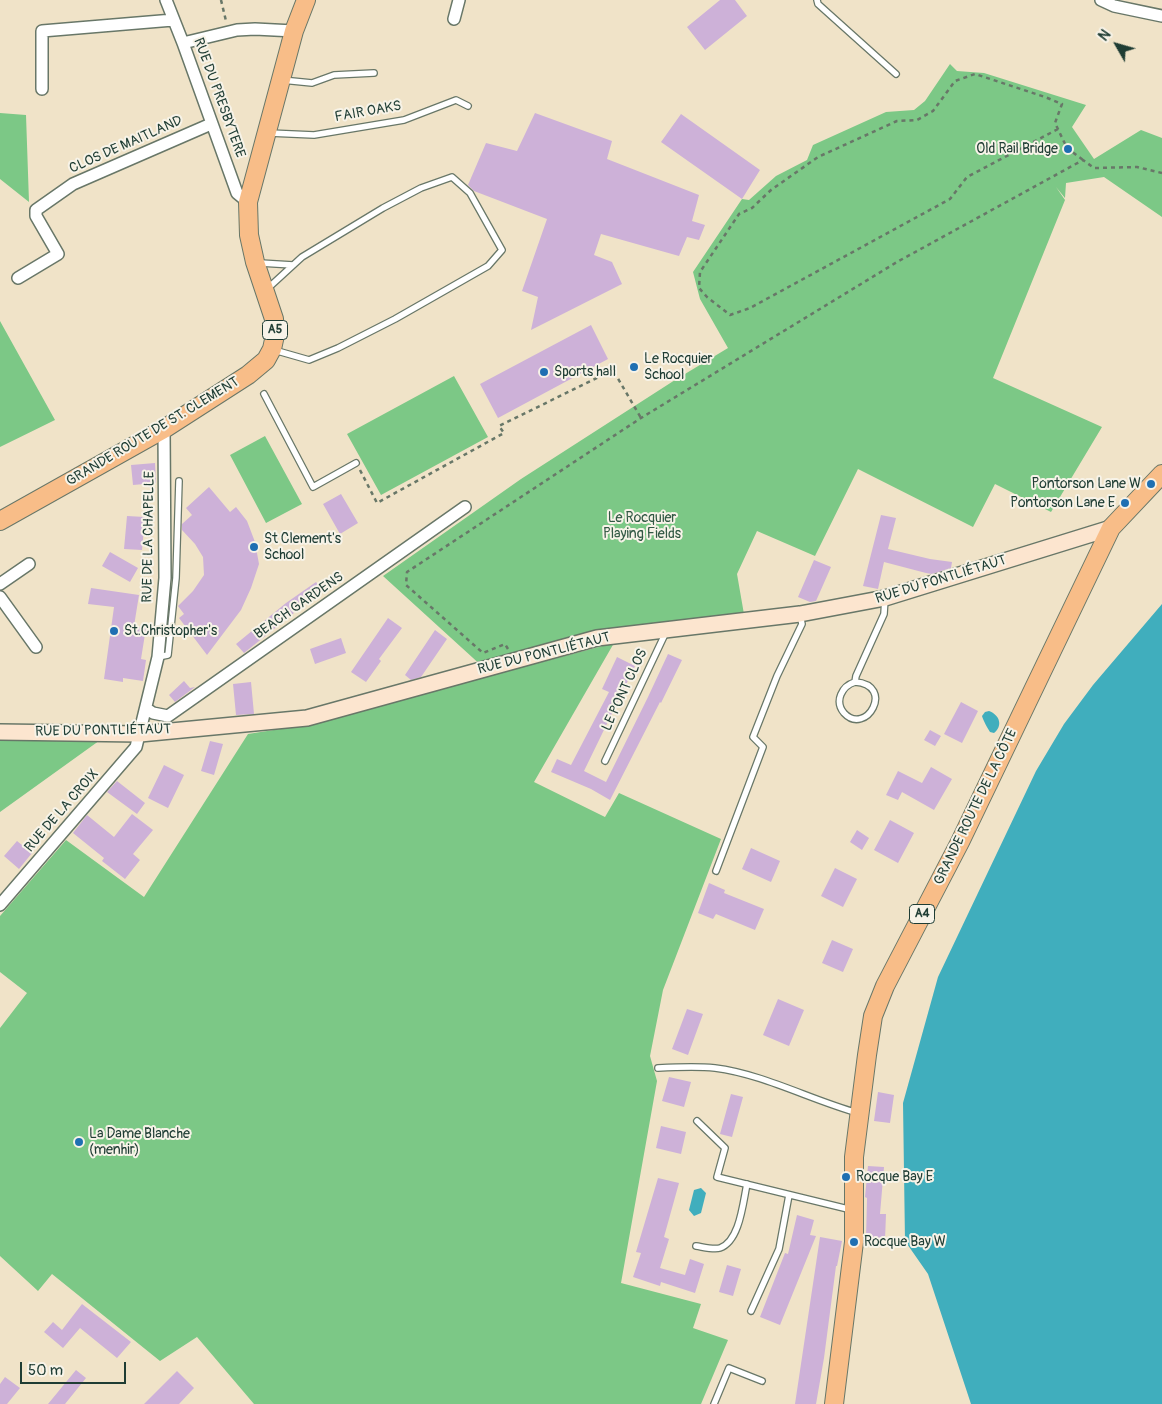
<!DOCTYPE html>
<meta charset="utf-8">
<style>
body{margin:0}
#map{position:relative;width:1162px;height:1404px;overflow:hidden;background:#f0e3c8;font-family:Pangolin,sans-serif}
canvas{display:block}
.north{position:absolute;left:1092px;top:20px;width:50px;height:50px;-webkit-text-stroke:4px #f7f3e8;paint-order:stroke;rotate:308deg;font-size:14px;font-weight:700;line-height:20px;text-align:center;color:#1f3d34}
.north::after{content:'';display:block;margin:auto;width:18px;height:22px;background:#1f3d34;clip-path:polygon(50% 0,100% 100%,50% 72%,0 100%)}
.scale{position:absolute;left:20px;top:1362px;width:106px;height:22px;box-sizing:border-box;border:2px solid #1f3d34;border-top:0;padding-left:6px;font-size:15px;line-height:18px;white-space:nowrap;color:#1f3d34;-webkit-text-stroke:4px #f7f3e8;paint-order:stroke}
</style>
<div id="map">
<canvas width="1162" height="1404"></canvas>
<div class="north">N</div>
<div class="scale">50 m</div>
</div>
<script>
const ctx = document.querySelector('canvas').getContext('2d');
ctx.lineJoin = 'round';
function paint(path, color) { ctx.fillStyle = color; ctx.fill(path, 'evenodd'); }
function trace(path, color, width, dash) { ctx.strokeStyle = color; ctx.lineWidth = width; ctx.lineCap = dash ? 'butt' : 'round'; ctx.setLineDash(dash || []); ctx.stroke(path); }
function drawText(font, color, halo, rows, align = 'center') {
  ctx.font = font + ' Pangolin,sans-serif'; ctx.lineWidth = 4; ctx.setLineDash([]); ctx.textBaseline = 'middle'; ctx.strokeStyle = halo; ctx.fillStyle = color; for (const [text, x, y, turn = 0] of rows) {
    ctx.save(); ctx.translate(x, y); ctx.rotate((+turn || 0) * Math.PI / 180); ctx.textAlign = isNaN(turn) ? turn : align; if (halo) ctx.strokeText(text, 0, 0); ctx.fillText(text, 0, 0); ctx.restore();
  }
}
paint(new Path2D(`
 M950,64l7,7 27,2 102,32 -14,22 22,32 47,-29 21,8v79l-58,-40 -38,6 -1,15 -9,-11 9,13 -72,178 109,49 -51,85 -56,-28 -22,43 -115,-58 -43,87 -58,-25 -20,43 8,46 -78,10 -183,38 -101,-92 138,-97 154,-99 53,-32 -28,-49 -7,-27 49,-73 7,1 27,-24 31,-16 6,-15 73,-33 28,-2 11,-9z
 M0,113l26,2 3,87 -29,-23z
 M0,321l55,99 -55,27z
 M454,376l34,61 -107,58 -34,-61z
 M265,436l37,68 -36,19 -36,-68z
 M614,643l-80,139 71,35 14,-24 102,46 -58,151 -13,66 7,25 -36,202 80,21 -8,24 35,12 -27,64h-447l-57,-67 -37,24 -108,-87 -14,17 -38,-35v-228l27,-35 -27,-21v-56l66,-76 78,57 104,-163 51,-8z
 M0,738h103l-103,74z`), '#7cc886');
paint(new Path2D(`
 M1162,604v800h-191l-43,-130 -23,-33 -2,-138 35,-126 98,-206 28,-47 29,-39z
 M989,711c11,4 14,15 5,22l-4,-1c-2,-3 -7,-12 -8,-16l3,-4z
 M701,1188l5,5 -5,20 -7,3 -5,-6 5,-20z`), '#40aebd');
paint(new Path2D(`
 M720,0h15l12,16 -42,34 -18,-23z
 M535,113l77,28 -5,18 92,36 -7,26 13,4 -6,15 -12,-3 -8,19 -78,-22 -7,21 18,7 10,22 -91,46 7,-33 -16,-6 25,-72 -73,-28 -6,-6 18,-42 31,8z
 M681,114l79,56 -18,29 -81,-57z
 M591,325l17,34 -110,59 -18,-34z
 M155,463l1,20 -23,2 -2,-20z
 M209,487l21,25 6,-5 11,14 8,21 4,22 -8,24 -10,22 -34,45 -28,-37 5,-4 -6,-8 15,-15 11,-16 -1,-18 -8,-13 -13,-14v-6l10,-9 -6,-7z
 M341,494l17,29 -18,11 -17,-30z
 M881,515l15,3 -8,31 42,10 22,3 -1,6 -19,6 -6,-1 -42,-11 -6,27 -15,-3z
 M127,516l18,1 -3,33 -18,-1z
 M110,552l28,16 -8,14 -28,-16z
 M814,560l17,7 -15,34 -6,1 -12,-5z
 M316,582l6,8 -29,22 1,1 -50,40 -8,-9 50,-41z
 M91,588l48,7 -5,31 12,2 -5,31 5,1 -3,21 -20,-3v4l-19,-3 10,-72 -26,-3z
 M388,618l14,10 -23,31 2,2 -15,21 -15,-10z
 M435,630l12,9 -26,38 -10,3 -6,-5z
 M341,638l5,15 -31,11 -5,-15z
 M668,654l14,6 -21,43 -1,-1 -50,98 -19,-11 -40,-17 6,-13 14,6 38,-73 -7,-3 15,-32 18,9 -51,105 22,11 42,-85z
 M184,681l6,7 5,-1 -20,15 -6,-7z
 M251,682l3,32 -18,1 -3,-31z
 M961,702l17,9 -16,32 -18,-9z
 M930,730l11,6 -6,10 -11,-6z
 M210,741l13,3 -9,31 -13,-4z
 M164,765l20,10 -16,33 -20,-10z
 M931,767l21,12 -18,31 -32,-18 -4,8 -12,-5 12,-24 24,12z
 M117,781l28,22 -8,11 -30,-22z
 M132,814l21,16 -20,24 7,6 -15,19 -23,-18 2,-3 -31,-25 14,-18 27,22z
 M890,820l24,13 -16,30 -24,-13z
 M857,830l12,8 -7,12 -12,-8z
 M17,841l15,12 -13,16 -15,-13z
 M751,848l29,13 -9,21 -29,-13z
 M835,868l22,11 -14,28 -22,-11z
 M709,883l16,7 -1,3 40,16 -9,21 -39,-16 -3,5 -15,-6z
 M832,940l21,9 -10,23 -21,-9z
 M778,999l26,11 -15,36 -26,-11z
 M687,1009l16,5 -15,41 -16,-6z
 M669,1077l22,5 -7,25 -22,-6z
 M878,1092l16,3 -4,28 -16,-2z
 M731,1094l12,3 -11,40 -12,-3z
 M661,1126l25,6 -5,22 -25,-6z
 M868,1166l16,1 -4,47h6l-1,26 -19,-1 1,-41 -2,-1z
 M658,1178l21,5 -15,54 5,2 -9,29 25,7 5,-16 14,5 -9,29 -34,-11 -1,4 -27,-9 8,-24 -5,-1z
 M797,1215l17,5 -4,15 6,1 -36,89 -20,-8 25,-64 3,1z
 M820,1237l22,4 -5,25h-1l-12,92 -8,46h-21z
 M727,1265l14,4 -8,27 -14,-4z
 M82,1304l49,38 -14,16 -37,-30 -17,20 -19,-16 9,-10 9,8z
 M76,1370l10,8 -21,26h-17z
 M177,1371l17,17 -15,16h-35z
 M5,1377l15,11 -13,16h-7v-20z`), '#cdb1d8');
const service = new Path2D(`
 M817,0l1,4 78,70
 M282,80l30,3 22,-8 40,-2
 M269,133l45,2 90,-15 52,-20 12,6
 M260,263l33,2
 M266,290l36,-33 81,-49 38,-20 31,-11 18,16 32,57 -14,16 -93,53 -57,29 -29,12 -35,-10
 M264,394l49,93 43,-24
 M158,657l10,-2 8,-77 3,-97
 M855,682c-13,4 -21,19 -11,31 22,24 52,-28 11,-31l1,-6 28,-62 1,-16
 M605,761l61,-129
 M716,871l47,-124 -10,-10 24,-61 25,-52 -2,-9
 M658,1068c19,-1 38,-2 57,0 48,6 96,32 143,45
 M697,1121l28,27 -8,29 135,33
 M696,1246c7,1 18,4 24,2 20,-7 23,-46 27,-64
 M751,1311l28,-62 10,-54
 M714,1404l15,-36 33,13`);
const minor = new Path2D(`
 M166,0l17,43 54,150 11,9
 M1101,0l13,6 48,10
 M454,19l5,-19
 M183,43l54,-13 18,-1 39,2
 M42,89v-58l131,-11
 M18,278l40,-24 -22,-38v-6l37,-26 138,-60
 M0,584l29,-20
 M0,597l36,50
 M147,709l6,4 15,3 297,-209
 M0,905l136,-158 22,-90 7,-79 -1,-149`);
const secondary = new Path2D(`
 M0,732l140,2 167,-16 290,-80 203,-24 85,-16 226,-70`);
const primary = new Path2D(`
 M0,521l164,-92 84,-54 18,-15 6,-11 3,-14 -1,-16 -19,-57 -6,-27 -1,-33 46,-171 12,-31
 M834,1404l20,-162v-85l13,-102 6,-39 12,-30 75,-144 151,-314 51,-54`);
trace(service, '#687768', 8);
trace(minor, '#687768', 14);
trace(secondary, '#687768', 18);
trace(primary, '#687768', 20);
trace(new Path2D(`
 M221,0l5,21
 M1058,129l-91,48 -17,22 -200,109 -20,7 -23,-18 -8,-9 1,-16 39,-58 13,-6 19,-18 47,-33 79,-36 20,-1 16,-9 22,-30 20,-7 70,23 17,7 -7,19 12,25 16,12
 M360,470l17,33 127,-70 -5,-7 114,-56 28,48
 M508,649l-3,-5 -22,9 -77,-68 1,-13 234,-154 256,-156 186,-102 11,8 43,-1 25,6`), '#687768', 2.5, [4, 4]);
trace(service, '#fff', 5.5);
trace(minor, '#fff', 11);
trace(secondary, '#fce5cf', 15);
trace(primary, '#f8bd88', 18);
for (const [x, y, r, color] of [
 [1068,149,5,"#1f6fb2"],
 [634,367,5,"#1f6fb2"],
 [544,372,5,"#1f6fb2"],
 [1151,484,5,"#1f6fb2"],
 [1125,503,5,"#1f6fb2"],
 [254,547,5,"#1f6fb2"],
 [114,631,5,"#1f6fb2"],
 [79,1142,5,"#1f6fb2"],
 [846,1177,5,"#1f6fb2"],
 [854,1242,5,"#1f6fb2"]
]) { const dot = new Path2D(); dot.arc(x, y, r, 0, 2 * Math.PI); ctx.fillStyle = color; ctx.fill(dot); trace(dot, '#f7f3e8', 2); }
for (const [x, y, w] of [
 [275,330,25],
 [922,914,25]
]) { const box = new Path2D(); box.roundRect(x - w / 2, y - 9.5, w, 19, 4); ctx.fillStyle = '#f7f3e8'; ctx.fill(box); trace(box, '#1f3d34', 1); }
drawText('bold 12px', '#1f3d34', null, [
 ["A5",275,330],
 ["A4",922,914]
]);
drawText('14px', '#1f3d34', '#f7f3e8', [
 ["RUE DU PRESBYTERE",219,98,70],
 ["FAIR OAKS",368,112,-10],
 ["CLOS DE MAITLAND",126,145,-24],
 ["GRANDE ROUTE DE ST. CLEMENT",153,432,-31],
 ["RUE DE LA CHAPELLE",149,537,-89],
 ["RUE DU PONTLIÉTAUT",941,580,-17],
 ["BEACH GARDENS",299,606,-35],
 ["RUE DU PONTLIÉTAUT",544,654,-14],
 ["LE PONT CLOS",625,690,-65],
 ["RUE DU PONTLIÉTAUT",103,731,-1],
 ["GRANDE ROUTE DE LA CÔTE",976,807,-64],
 ["RUE DE LA CROIX",62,811,-49]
]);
drawText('14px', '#1f3d34', '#f7f3e8', [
 ["Old Rail Bridge",1058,149,"right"],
 ["Le Rocquier",644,359],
 ["School",644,375],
 ["Sports hall",554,372],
 ["Pontorson Lane W",1141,484,"right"],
 ["Pontorson Lane E",1115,503,"right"],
 ["St Clement's",264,539],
 ["School",264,555],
 ["St.Christopher's",124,631],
 ["La Dame Blanche",89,1134],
 ["(menhir)",89,1150],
 ["Rocque Bay E",856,1177],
 ["Rocque Bay W",864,1242]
], 'left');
drawText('14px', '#325944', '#f7f3e8', [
 ["Le Rocquier",642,518],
 ["Playing Fields",642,534]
]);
</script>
